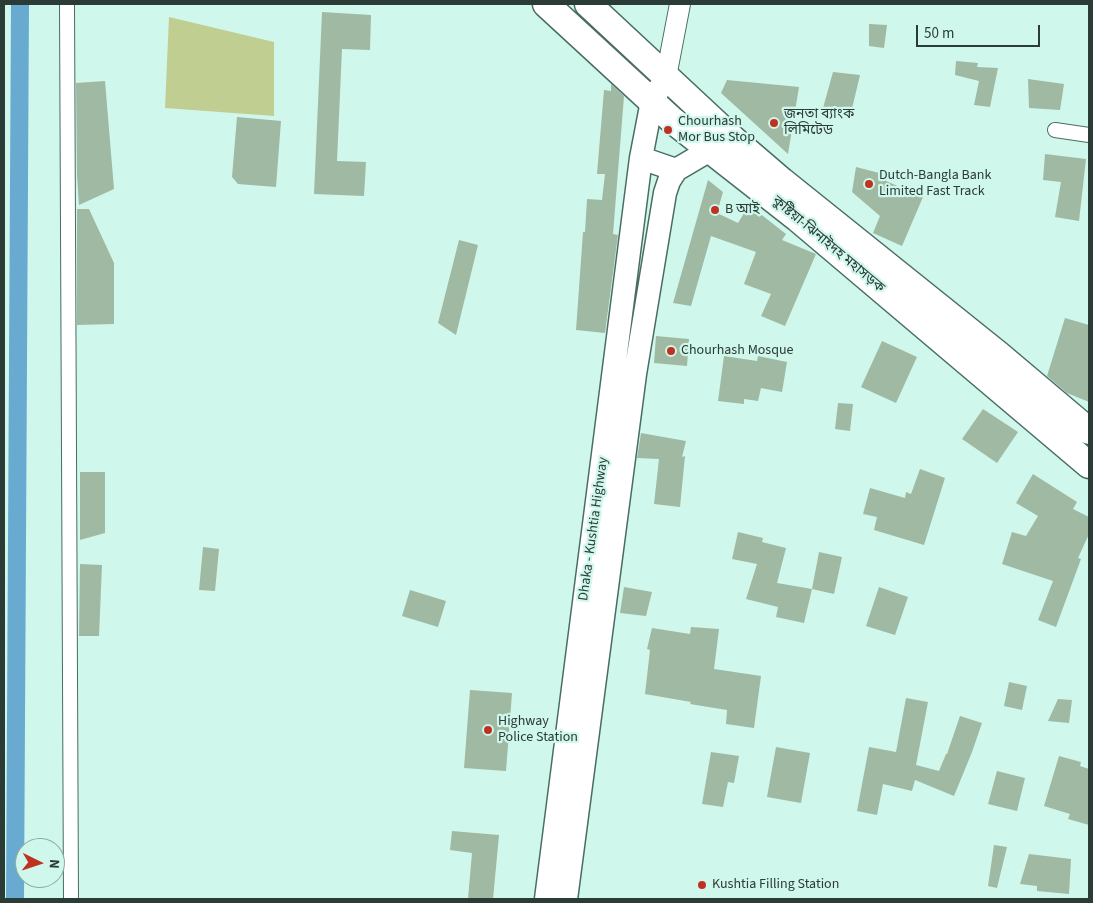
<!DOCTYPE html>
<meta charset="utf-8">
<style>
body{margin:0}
#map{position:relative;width:1093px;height:903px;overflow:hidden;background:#d0f7ec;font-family:"Source Sans 3",sans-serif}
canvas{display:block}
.frame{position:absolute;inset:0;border:5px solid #2b3b36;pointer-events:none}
.north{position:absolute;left:15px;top:838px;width:50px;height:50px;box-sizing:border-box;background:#d0f7ec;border:1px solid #8eaca3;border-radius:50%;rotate:94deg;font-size:14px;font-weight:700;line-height:20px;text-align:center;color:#2b3b36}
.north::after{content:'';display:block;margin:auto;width:18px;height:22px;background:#bf3222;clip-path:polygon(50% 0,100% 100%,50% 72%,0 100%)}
.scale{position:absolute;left:916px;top:25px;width:124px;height:22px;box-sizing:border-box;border:2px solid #2b3b36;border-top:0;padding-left:6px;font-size:15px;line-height:18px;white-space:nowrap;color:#2b3b36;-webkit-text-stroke:4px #d0f7ec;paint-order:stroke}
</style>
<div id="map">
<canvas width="1093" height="903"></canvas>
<div class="frame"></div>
<div class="north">N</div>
<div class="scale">50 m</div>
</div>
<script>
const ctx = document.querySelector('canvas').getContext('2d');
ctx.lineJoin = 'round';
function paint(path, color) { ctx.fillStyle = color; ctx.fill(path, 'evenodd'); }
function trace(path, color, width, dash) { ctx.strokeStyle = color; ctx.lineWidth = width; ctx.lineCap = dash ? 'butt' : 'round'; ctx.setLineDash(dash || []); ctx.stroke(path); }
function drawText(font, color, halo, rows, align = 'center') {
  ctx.font = font + ' "Source Sans 3","Noto Sans Bengali",sans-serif'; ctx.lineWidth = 4.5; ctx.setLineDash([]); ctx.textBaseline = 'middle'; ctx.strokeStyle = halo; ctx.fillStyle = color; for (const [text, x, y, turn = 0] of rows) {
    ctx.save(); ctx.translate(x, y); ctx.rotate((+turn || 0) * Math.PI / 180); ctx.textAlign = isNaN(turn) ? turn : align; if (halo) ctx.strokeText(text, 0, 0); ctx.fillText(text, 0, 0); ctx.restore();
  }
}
paint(new Path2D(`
 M169,17l105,25v74l-109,-8z`), '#c1ce91');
trace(new Path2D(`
 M15,899l5,-895`), '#68aad0', 18);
paint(new Path2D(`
 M322,12l49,3 -1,35 -28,-1 -5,112 29,1 -2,34 -50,-2z
 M869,24l18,1 -3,23 -15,-2z
 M956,61l22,2 -1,4 21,1 -8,39 -16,-2 5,-24 -24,-6z
 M833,72l27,3 -9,38 -28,-5z
 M1028,79l36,5 -4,26 -31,-2z
 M727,80l72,7 -11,67 -67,-61z
 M105,81l9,108 -35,16 -2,-29 -1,-93z
 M611,84l13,12 -11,138 5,1 -13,98 -29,-3 7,-98h2l2,-33 15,1 3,-26h-8l7,-84 7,1z
 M237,117l44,4 -5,66 -38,-3 -6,-7z
 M1045,154l41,5 -7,62 -24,-4 6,-35 -18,-2z
 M856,167l31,8 -1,6 37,16 -21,49 -29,-13 7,-17 -28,-24z
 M708,180l15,12 -6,21 21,10 11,-18 37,29 -4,6 34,14 -31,72 -24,-10 10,-22 -27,-10 12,-32 -45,-16 -20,70 -18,-3z
 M77,209h12l25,54v61l-37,1z
 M459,240l19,5 -22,90 -18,-12z
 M1065,318l24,7v77l-22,-9 -20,-17z
 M656,336l33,3 -2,27 -33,-3z
 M882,341l35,16 -21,46 -35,-16z
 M724,356l33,5 1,-5 29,6 -5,30 -21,-4 -3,13 -14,-2v5l-26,-3z
 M838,403l15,1 -3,27 -15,-2z
 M983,409l35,23 -21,31 -35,-24z
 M641,433l45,8 -4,16 3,-1 -5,51 -26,-3 5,-45 -22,-1z
 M920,469l25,9 -21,67 -50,-15 3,-13 -14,-3 7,-26 35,10 1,-6 5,2z
 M80,472h25v61l-25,7z
 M1033,474l44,28 -4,7 16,8v17l-11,24 3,1 -25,68 -18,-7 15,-39 -51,-17 10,-32 14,4 12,-20 -22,-13z
 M738,532l25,6 -1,4 24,6 -9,35 35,6 -8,34 -28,-6 2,-10 -32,-8 11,-35 -25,-5z
 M203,547l16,2 -4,42 -16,-1z
 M819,552l23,5 -8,37 -22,-5z
 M80,564l22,1 -3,71h-20z
 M624,587l28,5 -6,24 -26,-3z
 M879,587l29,10 -13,38 -29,-9z
 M410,590l36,11 -8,26 -36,-11z
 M691,627l28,2 -5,40 47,7 -7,52 -28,-4 1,-14 -37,-6 1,-2 -46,-8 5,-44 -3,-1 5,-21 38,6z
 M1009,682l18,4 -5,24 -18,-4z
 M470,690l42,3 -6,78 -42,-3z
 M906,698l22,4 -12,63 23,6 7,-17h1l13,-38 22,7 -10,29 -18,44 -39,-16 -3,11 -29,-7 -6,31 -20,-4 12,-64 27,5z
 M1058,699l14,1 -3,23 -21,-2z
 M776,747l34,6 -9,50 -34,-6z
 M711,752l28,4 -5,27 -6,-1 -5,25 -21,-3z
 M1059,756l22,6 -1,4 9,3v56l-21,-6 2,-5 -26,-8z
 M997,771l28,7 -8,33 -29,-7z
 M452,831l47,4 -6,64h-25l4,-46 -22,-3z
 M994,845l13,2 -10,41 -9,-2z
 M1029,854l42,5 -2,35 -32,-3v-5l-17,-2z`), '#a0b9a2');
const street = new Path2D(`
 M67,4l4,895
 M1055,130l34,5`);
const secondary = new Path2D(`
 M666,77l14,-73`);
const primary = new Path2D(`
 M641,158l35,12 34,-20 15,-7
 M546,899l95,-741 11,-57 7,-12
 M566,899l69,-525 30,-181 4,-12 7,-11`);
const highway = new Path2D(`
 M546,4l126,116 125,98 292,247
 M588,4l145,135 49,42 217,174 90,76`);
trace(street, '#496c63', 16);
trace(secondary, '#496c63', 22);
trace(primary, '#496c63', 25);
trace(highway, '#496c63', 29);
trace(street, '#fff', 14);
trace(secondary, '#fff', 20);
trace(primary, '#fff', 22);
trace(highway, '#fff', 26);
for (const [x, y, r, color] of [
 [774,123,5,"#bf3222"],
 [668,130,5,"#bf3222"],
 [869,184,5,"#bf3222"],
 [715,210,5,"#bf3222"],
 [671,351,5,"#bf3222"],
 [488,730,5,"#bf3222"],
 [702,885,5,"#bf3222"]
]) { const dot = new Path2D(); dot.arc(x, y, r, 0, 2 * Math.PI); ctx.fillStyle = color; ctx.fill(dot); trace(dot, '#d0f7ec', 2); }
drawText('14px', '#2b3b36', '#d0f7ec', [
 ["জনতা ব্যাংক",784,115],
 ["লিমিটেড",784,131],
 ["Chourhash",678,122],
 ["Mor Bus Stop",678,138],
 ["Dutch-Bangla Bank",879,176],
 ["Limited Fast Track",879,192],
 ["B আই",725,210],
 ["Chourhash Mosque",681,351],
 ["Highway",498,722],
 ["Police Station",498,738],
 ["Kushtia Filling Station",712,885]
], 'left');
drawText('14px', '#2b3b36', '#d0f7ec', [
 ["কুষ্টিয়া-ঝিনাইদহ মহাসড়ক",828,245,40],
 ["Dhaka - Kushtia Highway",594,529,-82]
]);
</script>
